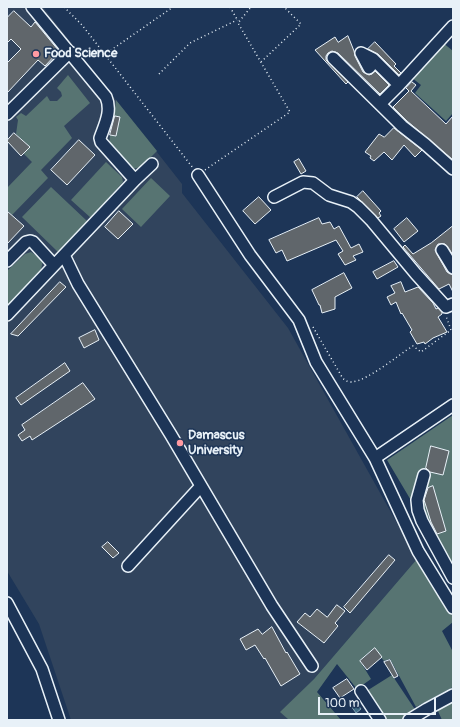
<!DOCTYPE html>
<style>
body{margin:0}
#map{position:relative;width:460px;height:727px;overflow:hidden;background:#1d3557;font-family:Pangolin,sans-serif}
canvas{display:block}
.frame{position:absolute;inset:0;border:8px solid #e8f1f8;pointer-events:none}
.scale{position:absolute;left:318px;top:697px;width:118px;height:18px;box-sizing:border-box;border:2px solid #e8f1f8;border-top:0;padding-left:5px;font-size:12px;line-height:14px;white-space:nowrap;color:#e8f1f8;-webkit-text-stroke:3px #1d3557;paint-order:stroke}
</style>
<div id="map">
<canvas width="460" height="727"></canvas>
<div class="frame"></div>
<div class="scale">100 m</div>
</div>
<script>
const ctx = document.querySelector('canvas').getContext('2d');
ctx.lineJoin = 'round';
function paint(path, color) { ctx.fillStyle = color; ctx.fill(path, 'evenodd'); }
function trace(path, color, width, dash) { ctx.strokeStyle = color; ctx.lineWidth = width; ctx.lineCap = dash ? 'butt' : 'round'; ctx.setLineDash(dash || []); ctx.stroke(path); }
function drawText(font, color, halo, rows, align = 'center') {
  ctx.font = font + ' Pangolin,sans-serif'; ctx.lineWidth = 3; ctx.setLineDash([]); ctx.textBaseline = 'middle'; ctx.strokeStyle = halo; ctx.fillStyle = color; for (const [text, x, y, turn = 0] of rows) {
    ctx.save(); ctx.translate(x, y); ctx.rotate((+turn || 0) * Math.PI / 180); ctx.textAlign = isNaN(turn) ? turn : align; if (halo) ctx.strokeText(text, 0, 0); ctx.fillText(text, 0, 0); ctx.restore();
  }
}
paint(new Path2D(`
 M7,7h36l139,177v9l106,135 129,231 -103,120 -33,33 8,8h-218l-32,-96 -32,-53z`), '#31445d');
paint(new Path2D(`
 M442,42l11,9v62l-7,8 -31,-28 6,-8 -10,-8z
 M68,75l22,28 -26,23 8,12 -31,32 7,8 -36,37 -5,-5v-22l25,-26 -9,-9 7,-6 -14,-13 2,-14 -2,-3 5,-4 5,3 21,-20 3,5h7l5,-5 -1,-4 -4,-4z
 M116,100l41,51 -16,16 -9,2 -23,-24 1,-10 6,1 2,-12 -5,-1z
 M106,162l16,15 1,5 -32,36 -20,-18z
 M151,178l19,18 -29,31 -19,-18z
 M51,187l36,34 -29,31 -36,-35z
 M31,252l12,8 -2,10 -34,36v-35l18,-17z
 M453,415v156l-66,-111z
 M417,559l36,58v5l-11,9 11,21v35l-37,20 -26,-48 -6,2 -11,-12 -13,12 11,18 -14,10 -20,-25 -20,28 24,28h-52l-9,-8 34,-33z
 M392,675l24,36 -13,9h-19l-19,-28z
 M453,700v20h-11l-5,-11z`), '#577472');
const water = new Path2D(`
 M354,700l7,9 -5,4 -7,-10z`);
paint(water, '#416d85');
trace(water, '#84a2b3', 1);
const building = new Path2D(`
 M14,11l17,16 4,-5 24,29 -14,15 -7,-6 -31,33v-30l14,-14 -10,-10 -4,4v-25z
 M348,36l6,15 1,5 8,16 6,3 3,-1 3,-3 14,14 -9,9 -42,-41 -6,-2 -4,2 -2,3v4l22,22 -2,2 -31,-34 20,-13 3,5z
 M375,42l21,22 -2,2 7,7 -2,2 -21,-21 -10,-5z
 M412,82l4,3 -5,6 35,33 7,-8v44l-46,-39 -14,-14 16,-16 -3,-3z
 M115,116l5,1 -4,19 -6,-1z
 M394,128l28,22 -7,7 -11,-12 -12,15 -8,-8 -10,9 -4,-3 1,-2 -6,-4 14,-18 5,3z
 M14,133l16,14 -9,9 -14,-15z
 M79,140l16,15 -28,30 -16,-15z
 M299,159l7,12 -5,3 -7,-12z
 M363,191l18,20 -2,2 2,3 -3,2 -21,-21z
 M259,197l12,13 -16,14 -12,-13z
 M7,211l17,15 -17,18z
 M119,211l14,13 -15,15 -13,-12z
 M319,218l3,6 8,-2 4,7 5,-3 12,22 8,-4 4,8 -10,4 3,4 -11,5 -7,-11 5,-3 -7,-11 -49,21 -5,-11 -6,3 -7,-13z
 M407,218l11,13 -14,11 -10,-13z
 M453,226v29l-8,-11h-7l-3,6 12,22 6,3v17l-4,-8 -10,5 -36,-42 2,-2 8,9 18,-11z
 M394,261l4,6 -21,12 -4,-7z
 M344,273l8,15 -17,9v12l-13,4 -2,-8h-1l-7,-15z
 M60,282l6,5 -48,49 -7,-2z
 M401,282l4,10 13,-5 15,16 3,6 2,-1 4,4v2l-4,3 9,15 -14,6 -8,6 -1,-2 -7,2 -7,-12 2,-2 -10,-17 -1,1 -5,-12 -5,3 -4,-8 8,-4 -4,-7z
 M95,330l4,10 -15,8 -5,-10z
 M65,363l5,8 -49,34 -5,-7z
 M83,383l12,16 -63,41 -2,-4 -8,5 -4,-6 7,-5 -3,-5z
 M431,446l18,5 -6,24 -13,-3 -4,-4z
 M433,486l13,45 -9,3 -6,-12 -7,-22 4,-12z
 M108,542l11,11 -6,5 -11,-11z
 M389,555l6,5 -45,53 -6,-6z
 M337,605l8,6 -10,12 3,3 -14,17 -27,-21 8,-9 5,4 7,-8 10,8z
 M272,627l14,26 1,-1 13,22 -19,12 -16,-28 -1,1 -9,-14 -9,5 -6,-11 18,-10 4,5z
 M375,648l7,9 -15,13 -7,-9z
 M390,660l8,16 -4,2 -10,-16z
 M347,679l7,10 -14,9 -7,-10z`);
paint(building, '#60666b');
trace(building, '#e8f1f8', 1);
const minor = new Path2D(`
 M333,58l69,68 23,18 28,25
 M375,61l-6,7 -8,-15 12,6 26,26
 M380,104l19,-19 54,-59
 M7,114l63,-62
 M198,175l52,80 49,65 17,42 59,96 43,93 35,57
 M135,180l17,-16
 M274,197l29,-15 10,1 16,12 22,7 7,5 13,13 45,54 30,33 7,-3
 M442,250l11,18
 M64,255l14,29 93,151 101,171 40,60
 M7,261l19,-19 4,-1 3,1 21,23
 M7,315l128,-135 -34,-38 -1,-4c5,-14 12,-27 6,-41l-74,-90
 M375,458l78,-53
 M424,475l-7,25 1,10 4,11 31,57
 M128,566l73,-80
 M7,603l35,66 17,51
 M361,691l19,29
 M409,720l18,-11 26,-14`);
trace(minor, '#e8f1f8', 14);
trace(new Path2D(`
 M64,7l18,18 111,143
 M230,7l8,14
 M104,55l69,-48
 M261,62l40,-38 -17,-17
 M159,74l31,-31 47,-23
 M205,170l85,-58 -52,-89 13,-16
 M313,327l29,50c2,3 5,5 10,5 17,-2 46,-27 61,-36l8,6 30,-22 -5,-14`), '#e8f1f8', 1.5, [1, 3]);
trace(minor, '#1d3557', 11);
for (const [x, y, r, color] of [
 [36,54,4,"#ff9aa2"],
 [180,443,4,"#ff9aa2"]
]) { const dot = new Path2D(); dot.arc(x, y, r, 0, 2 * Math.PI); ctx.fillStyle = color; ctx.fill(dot); trace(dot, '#1d3557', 1.5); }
drawText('bold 13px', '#e8f1f8', '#1d3557', [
 ["Food Science",44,54],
 ["Damascus",188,436],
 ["University",188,451]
], 'left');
</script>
